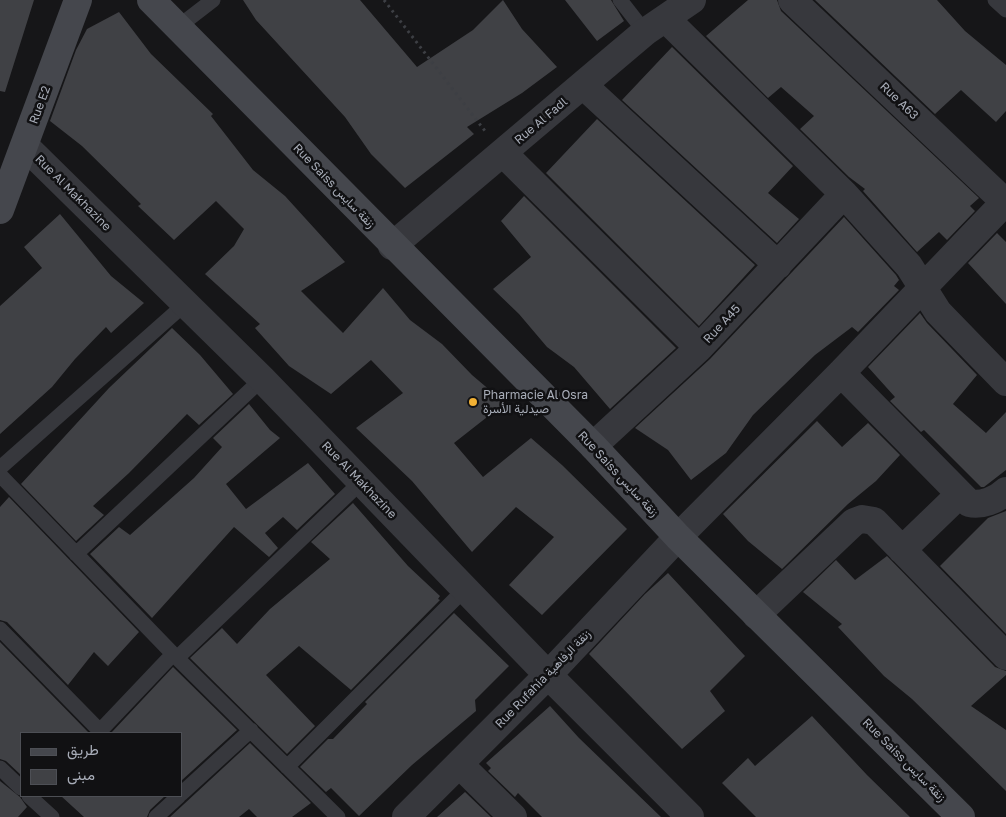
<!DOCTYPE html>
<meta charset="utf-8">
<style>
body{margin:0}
#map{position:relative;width:1006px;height:817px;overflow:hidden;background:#161618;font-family:"Golos Text",Vazirmatn,sans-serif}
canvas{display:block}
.legend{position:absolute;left:20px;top:732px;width:162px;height:65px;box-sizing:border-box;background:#111113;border:1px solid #4d4f55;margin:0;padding:6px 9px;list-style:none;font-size:15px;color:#a8adb8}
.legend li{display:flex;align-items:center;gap:10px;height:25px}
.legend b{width:25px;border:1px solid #4d4f55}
</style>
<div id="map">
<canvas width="1006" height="817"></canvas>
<ul class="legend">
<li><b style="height:6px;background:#45474d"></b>طريق</li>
<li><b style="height:14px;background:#404145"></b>مبنى</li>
</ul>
</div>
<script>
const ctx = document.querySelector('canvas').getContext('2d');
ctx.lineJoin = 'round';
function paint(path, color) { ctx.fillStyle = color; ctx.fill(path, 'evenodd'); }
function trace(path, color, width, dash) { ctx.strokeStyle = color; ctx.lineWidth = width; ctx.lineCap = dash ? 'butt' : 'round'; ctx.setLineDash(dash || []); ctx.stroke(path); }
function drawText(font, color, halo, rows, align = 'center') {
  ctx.font = font + ' "Golos Text",Vazirmatn,sans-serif'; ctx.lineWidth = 5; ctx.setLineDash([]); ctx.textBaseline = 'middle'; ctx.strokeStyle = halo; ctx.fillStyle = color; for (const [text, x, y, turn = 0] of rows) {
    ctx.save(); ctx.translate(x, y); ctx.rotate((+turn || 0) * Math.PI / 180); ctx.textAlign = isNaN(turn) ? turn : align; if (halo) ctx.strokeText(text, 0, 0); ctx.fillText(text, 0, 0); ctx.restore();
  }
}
paint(new Path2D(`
 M0,0h34l-29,92 -5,-1z
 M243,0h117l57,67 56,-37 30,-30 19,29 35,38 -35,26 -55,34 7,7 -69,54 -34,-34 -26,-37 -89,-97z
 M565,0h46l13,21 -27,20z
 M748,0h29l4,11 198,187 -9,8 5,5 -28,29 -8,-8 -22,20 -54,-61 2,-2 -16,-12 -49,-48 14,-13 -33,-29 -13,11 -62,-62z
 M815,0h122l28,31 41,34v46l-10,11 -35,-32 -26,24z
 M119,12l32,42 62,60 -2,2 42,54 32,26 60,66 -44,29 42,42 40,-45 27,32 32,24 30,31 33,28 -51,40 29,34 48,-39 31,27 65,64 -85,86 -33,-30 45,-48 -38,-30 -44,45 -60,-71 -56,-53 47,-35 -32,-33 -40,34 -42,-28 -34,-38 5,-4 -55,-50 29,-28 10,-17 -28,-28 -42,39 -36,-34 3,-2 -59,-58 -32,-25 26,-71 11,-21z
 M672,47l121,119 -25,27 31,26 -22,24 -155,-143z
 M597,119l158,146 -56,61 -153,-153z
 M524,196l152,152 -66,61 -36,-42 -27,-20 -28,-33 -26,-25 38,-32 -30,-36z
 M60,214l51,62 33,27 -33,30 -5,-6 -31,32 -23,28 -52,47v-128l42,-38 -18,-21z
 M844,217l52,58 3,5 -5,6 5,4 -41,42 -6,-5 -37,28 -62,60 -27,38 -35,27 -23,-30 -33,-22 75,-69z
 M997,233l9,9v62l-38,-41z
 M920,313l7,10 50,52 -24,29 33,29 20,-21v58l-22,17h-3l-57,-57 -3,2 -31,-31 5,-4 -27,-30z
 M172,328l28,27 33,39 -34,31 -12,-11 -58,59 -36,33 11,9 -28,26 -55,-57 88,-96z
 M249,404l21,26 10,8 -54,46 20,25 62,-46 27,31 -38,36 -14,-13 -18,16 13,15 -9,9 -35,-30 -82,91 -62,-64 29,-27 11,8 64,-57 28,-31 -9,-9z
 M817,421l25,26 26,-24 32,32 -24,26 -28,23 -66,65 -34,-28 -25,-27z
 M9,497l130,135 -31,34 -14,-14 -26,33 -61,-63 -7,-2v-113z
 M353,503l55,63 32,30 -2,3 2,1 -89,90 -52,-44 -33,29 49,51 -28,28 -97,-96 32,-30 15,16 33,-35 60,-50 -19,-17z
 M1006,511v123l-66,-68 48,-48z
 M887,556l108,111 11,4v4l-35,31 35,24v61l-94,-92 -28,-23 -46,-49 4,-3 -39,-32 33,-32 19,20z
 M668,573l77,83 -35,35 15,20 -43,38 -93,-95 56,-60z
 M454,613l55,53 -34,34 1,11 -64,54 -53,51 -28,-28 -5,4 -26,-25 28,-28h5l34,-35 -2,-2z
 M0,642l89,91h-68v42l-15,-14 -6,-2z
 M173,667l64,63 -56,51v-48h-70z
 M550,706l29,32 82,79h-119l-24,-24 -3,4 -27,-26 3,-3 -5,-5z
 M812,716l55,59 43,42h-154l-34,-34 26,-25 7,8z
 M250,743l61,60 -19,14h-35l-8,-8 -10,8h-69z
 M0,781l20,16 7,10 -9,10h-18z
 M465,792l26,25h-54z
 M61,796h104l-15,14 -3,7h-63z`), '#404145');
trace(new Path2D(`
 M384,0l101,131`), '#3d3f44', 3, [2.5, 4]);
trace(new Path2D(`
 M620,0l25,32
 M995,0l11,10
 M178,27l35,-27
 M0,468l185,-164
 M0,475l173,179 165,163
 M76,554l186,-175
 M0,629l100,102
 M177,658l184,-176
 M98,733l75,-79
 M287,767l178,-178
 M0,768l21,20
 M181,794l70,-64
 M29,796l23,21
 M156,817l23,-21`), '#37383d', 15);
trace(new Path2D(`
 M792,0l213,202
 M666,19l178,175 65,72 29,46 68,70
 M583,85l195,180
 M25,146l237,233 286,296 142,142
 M503,153l196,195
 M392,246l253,-214 47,-32
 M841,373l128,130c12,3 28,-3 37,-12
 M593,446l106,-98 145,-154
 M902,550l57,-55
 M756,615l98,-93 8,-3 12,2 132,135
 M460,765l53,52
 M406,817l142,-142 130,-138 163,-164 165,-172`), '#37383d', 28);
trace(new Path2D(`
 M151,0l442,446 85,91 283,280
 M0,210l78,-210`), '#45474d', 28);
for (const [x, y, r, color] of [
 [473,402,5,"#f2b134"]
]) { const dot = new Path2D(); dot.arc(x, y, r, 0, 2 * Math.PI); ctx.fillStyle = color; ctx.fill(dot); trace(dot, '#111113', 2); }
drawText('12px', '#a8adb8', '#111113', [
 ["Rue A63",899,101,44],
 ["Rue E2",40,105,-70],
 ["Rue Al Fadl",541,121,-40],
 ["Rue Saiss زنقة سايس",334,186,46],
 ["Rue Al Makhazine",73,193,45],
 ["Rue A45",722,324,-47],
 ["Rue Saiss زنقة سايس",618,474,47],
 ["Rue Al Makhazine",359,480,46],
 ["Rue Rufahia زنقة الرفاهية",543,679,-46],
 ["Rue Saiss زنقة سايس",904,760,45]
]);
drawText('12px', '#a8adb8', '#111113', [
 ["Pharmacie Al Osra",483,395],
 ["صيدلية الأسرة",483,409]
], 'left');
</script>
